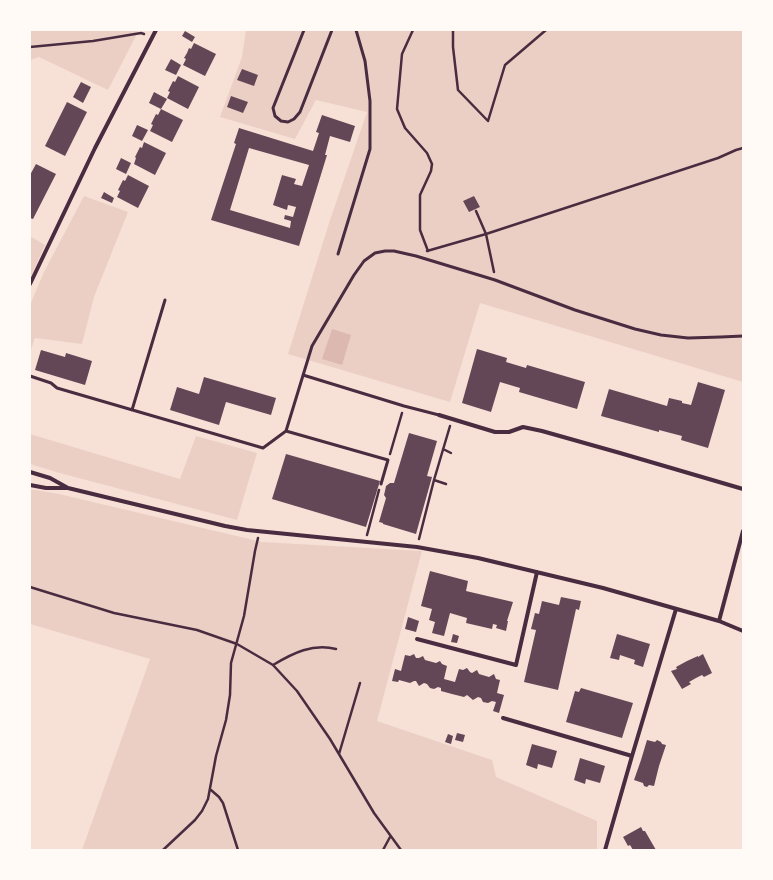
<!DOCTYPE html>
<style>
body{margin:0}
#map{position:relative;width:773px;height:880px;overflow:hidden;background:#f7e1d7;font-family:"Space Grotesk",sans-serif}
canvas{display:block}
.frame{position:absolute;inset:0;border:31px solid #fffaf5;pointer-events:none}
</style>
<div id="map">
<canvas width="773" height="880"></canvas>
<div class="frame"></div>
</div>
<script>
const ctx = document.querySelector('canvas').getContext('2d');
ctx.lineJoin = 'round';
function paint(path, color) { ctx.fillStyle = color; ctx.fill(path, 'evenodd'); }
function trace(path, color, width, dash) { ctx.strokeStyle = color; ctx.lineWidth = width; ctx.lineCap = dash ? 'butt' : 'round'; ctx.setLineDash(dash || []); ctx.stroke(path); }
paint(new Path2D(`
 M30,30h109l-31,60 -69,-33 -9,3z
 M246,30h497v352l-263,-79 -30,99 -162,-48 42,-134 37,-108 -51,-12 -21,39 -75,-22 22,-60z
 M84,196l44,16 -34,85 -12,47 -47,-6 -5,14v-47l14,-33z
 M30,236l15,9 -15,34z
 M30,434l150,45 16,-43 61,17 -20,67 -181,-48 -26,-8z
 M30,489l29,5 203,48 160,9 -45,170 115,39 4,17 101,44v29h-515l68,-191 -120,-35z`), '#ebcfc5');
paint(new Path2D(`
 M332,329l19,6 -9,30 -20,-6z`), '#dcb8b0');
paint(new Path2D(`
 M185,31l10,6 -3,5 -10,-6z
 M194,43l22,11 -11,22 -22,-11 3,-6 -2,-1 3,-5 2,-5 2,1z
 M171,59l10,6 -5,10 -11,-5z
 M242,69l16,6 -4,11 -17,-6z
 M178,76l21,11 -11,22 -21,-11 3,-6 -2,-1 5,-10 2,1z
 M81,82l10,5 -8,16 -10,-6z
 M154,92l13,7 -6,10 -12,-6z
 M231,96l17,6 -5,11 -16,-6z
 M67,102l20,10 -22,44 -20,-10z
 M161,109l22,11 -11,22 -22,-11 3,-6 -2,-1 5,-10 2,1z
 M322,115l33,11 -5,16 -20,-6 -5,19h2l-28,91 -88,-26 25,-76 -2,-1 5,-15 74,23 6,-18 -3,-1zM249,148l60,17 -7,21 -8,-2 2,-5 -14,-4 -9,30 14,5 1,-5 8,2 -3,10 -8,-2 -1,4 7,2 -1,7 -60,-18z
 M137,125l11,5 -6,11 -10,-5z
 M144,142l22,11 -11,22 -21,-11 2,-6 -1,-1 5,-10 2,1z
 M121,158l10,5 -5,11 -10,-5z
 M36,164l20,10 -23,45 -3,-1v-43z
 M128,175l21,11 -11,22 -21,-11 3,-6 -2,-1 5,-10 2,1z
 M104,192l10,6 -2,5 -11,-5z
 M474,196l6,11 -11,5 -6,-11z
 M477,349l30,9 -1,4 20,6 1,-3 58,17 -8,27 -58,-17 1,-4 -20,-6 -9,30 -29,-9z
 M41,350l24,7 1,-4 26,8 -7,24 -50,-15z
 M204,377l72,21 -5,17 -45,-13 -7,23 -49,-15 7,-23 22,7z
 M698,382l27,8 -17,58 -27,-8 1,-4 -23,-6v2l-58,-16 8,-27 58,17 2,-8 13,3v2l9,2z
 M409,433l28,8 -10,35 5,1 -16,57 -33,-10v-1l-4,-1 7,-24 -2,-3 1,-4 1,-5 4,-3h4z
 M286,454l94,27 -14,46 -94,-28z
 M430,571l38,10 -2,10 47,11 -6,19h1l-2,10 -10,-3 1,-3 -4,-1 -1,5 -26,-6 1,-5 -17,-5 -6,23 -12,-3 3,-11 -6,-2 3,-11 -11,-3z
 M561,597l20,4 -2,9 -3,-1 -18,81 -34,-8 12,-52 -5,-1 4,-16 4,1 3,-13 17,4z
 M408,617l11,4 -3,11 -11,-3z
 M453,634l6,2 -2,7 -6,-1z
 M617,634l33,10 -7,23 -9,-3 1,-4 -15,-5 -1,5 -9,-2z
 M414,654l2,4h3l4,-2 2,4 11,3 4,-2 2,3 5,2 -3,13 11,3 4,-13 4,1 4,-2 3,4 2,1 5,-3 2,4 10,3 5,-3 2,5 4,1 -3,13 7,2 -5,18 -6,-2 3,-9 -4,-1 -4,2 -5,-1 -2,-4 -3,-1 -5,3 -6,-5 -3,2 -12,-3 -11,-3v-3l-3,-1 -4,2 -4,-1 -3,-4 -3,-1 -5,3 -3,-5h-2l-4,2 -11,-3 -1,2 -6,-1 3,-12 6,2 4,-16 5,1z
 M703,654l9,19 -8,4 -2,-2 -6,3 -7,4 2,2 -9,5 -11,-18 6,-2 -1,-2 11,-6 11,-5v1z
 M581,688l52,15 -11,35 -56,-16 9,-31 4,1z
 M457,733l8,2 -2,7 -8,-2z
 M448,734l5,2 -2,8 -6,-2z
 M647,740l8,2 2,-2 4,2 1,2 4,1 -7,21 -5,20 -5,-1 -2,2 -3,-1 -1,-3 -9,-3 7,-20z
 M532,744l25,7 -5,17 -14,-4 -1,5 -11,-4z
 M580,758l25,8 -5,17 -14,-4 -1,5 -11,-4z
 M641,827l2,4h2l11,19h-23l-3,-5 -2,1 -5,-9z`), '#644757');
trace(new Path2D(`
 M413,30l-11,24 -5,55 8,19 22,25 5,11 -1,7 -11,24v35l8,21
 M453,30v17l5,43 30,31 17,-56 41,-35
 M30,47l63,-6 48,-8 3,1
 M476,211l10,23 8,38
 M427,251l59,-17 232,-76 18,-8 7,-2
 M443,449l8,4
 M390,454l12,-41
 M434,480l12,4
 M367,535l12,-45
 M419,539l15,-59 16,-54
 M30,587l84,26 83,17 40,14 36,21 24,26 33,48 44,74 27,37
 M273,665c20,-12 40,-22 63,-16
 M339,754l21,-71
 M211,790l8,7 4,6 15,47
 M163,850l32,-30 7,-9 6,-12 8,-43 10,-36 4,-25 1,-32 13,-47 11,-65 3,-13
 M383,850l7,-13`), '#4a2c40', 2.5);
trace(new Path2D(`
 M304,30l-31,78 2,8 6,5 7,1 6,-3 6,-7 32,-82
 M338,254l32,-105v-48l-5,-40 -9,-31
 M303,375l101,31 35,9
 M30,376l21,7 6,5 206,60 23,-17 26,-85 42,-71 10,-14 11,-8 10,-2h9l22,5 79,24 80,30 60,19 26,6 27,3 33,-1 22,-1
 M132,410l33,-110
 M286,431l102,29 -7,24`), '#4a2c40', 3);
trace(new Path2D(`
 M30,284l65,-136 61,-118
 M439,415l56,17h14l14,-5 19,4 78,22 123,36
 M30,472l20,6 18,10 157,38 22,4 170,17 61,11 125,30 116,33 24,10
 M30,485l16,3h22
 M719,621l24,-90
 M417,639l99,26 21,-93
 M503,718l129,38
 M605,850l27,-94 44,-147`), '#4a2c40', 4);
</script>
